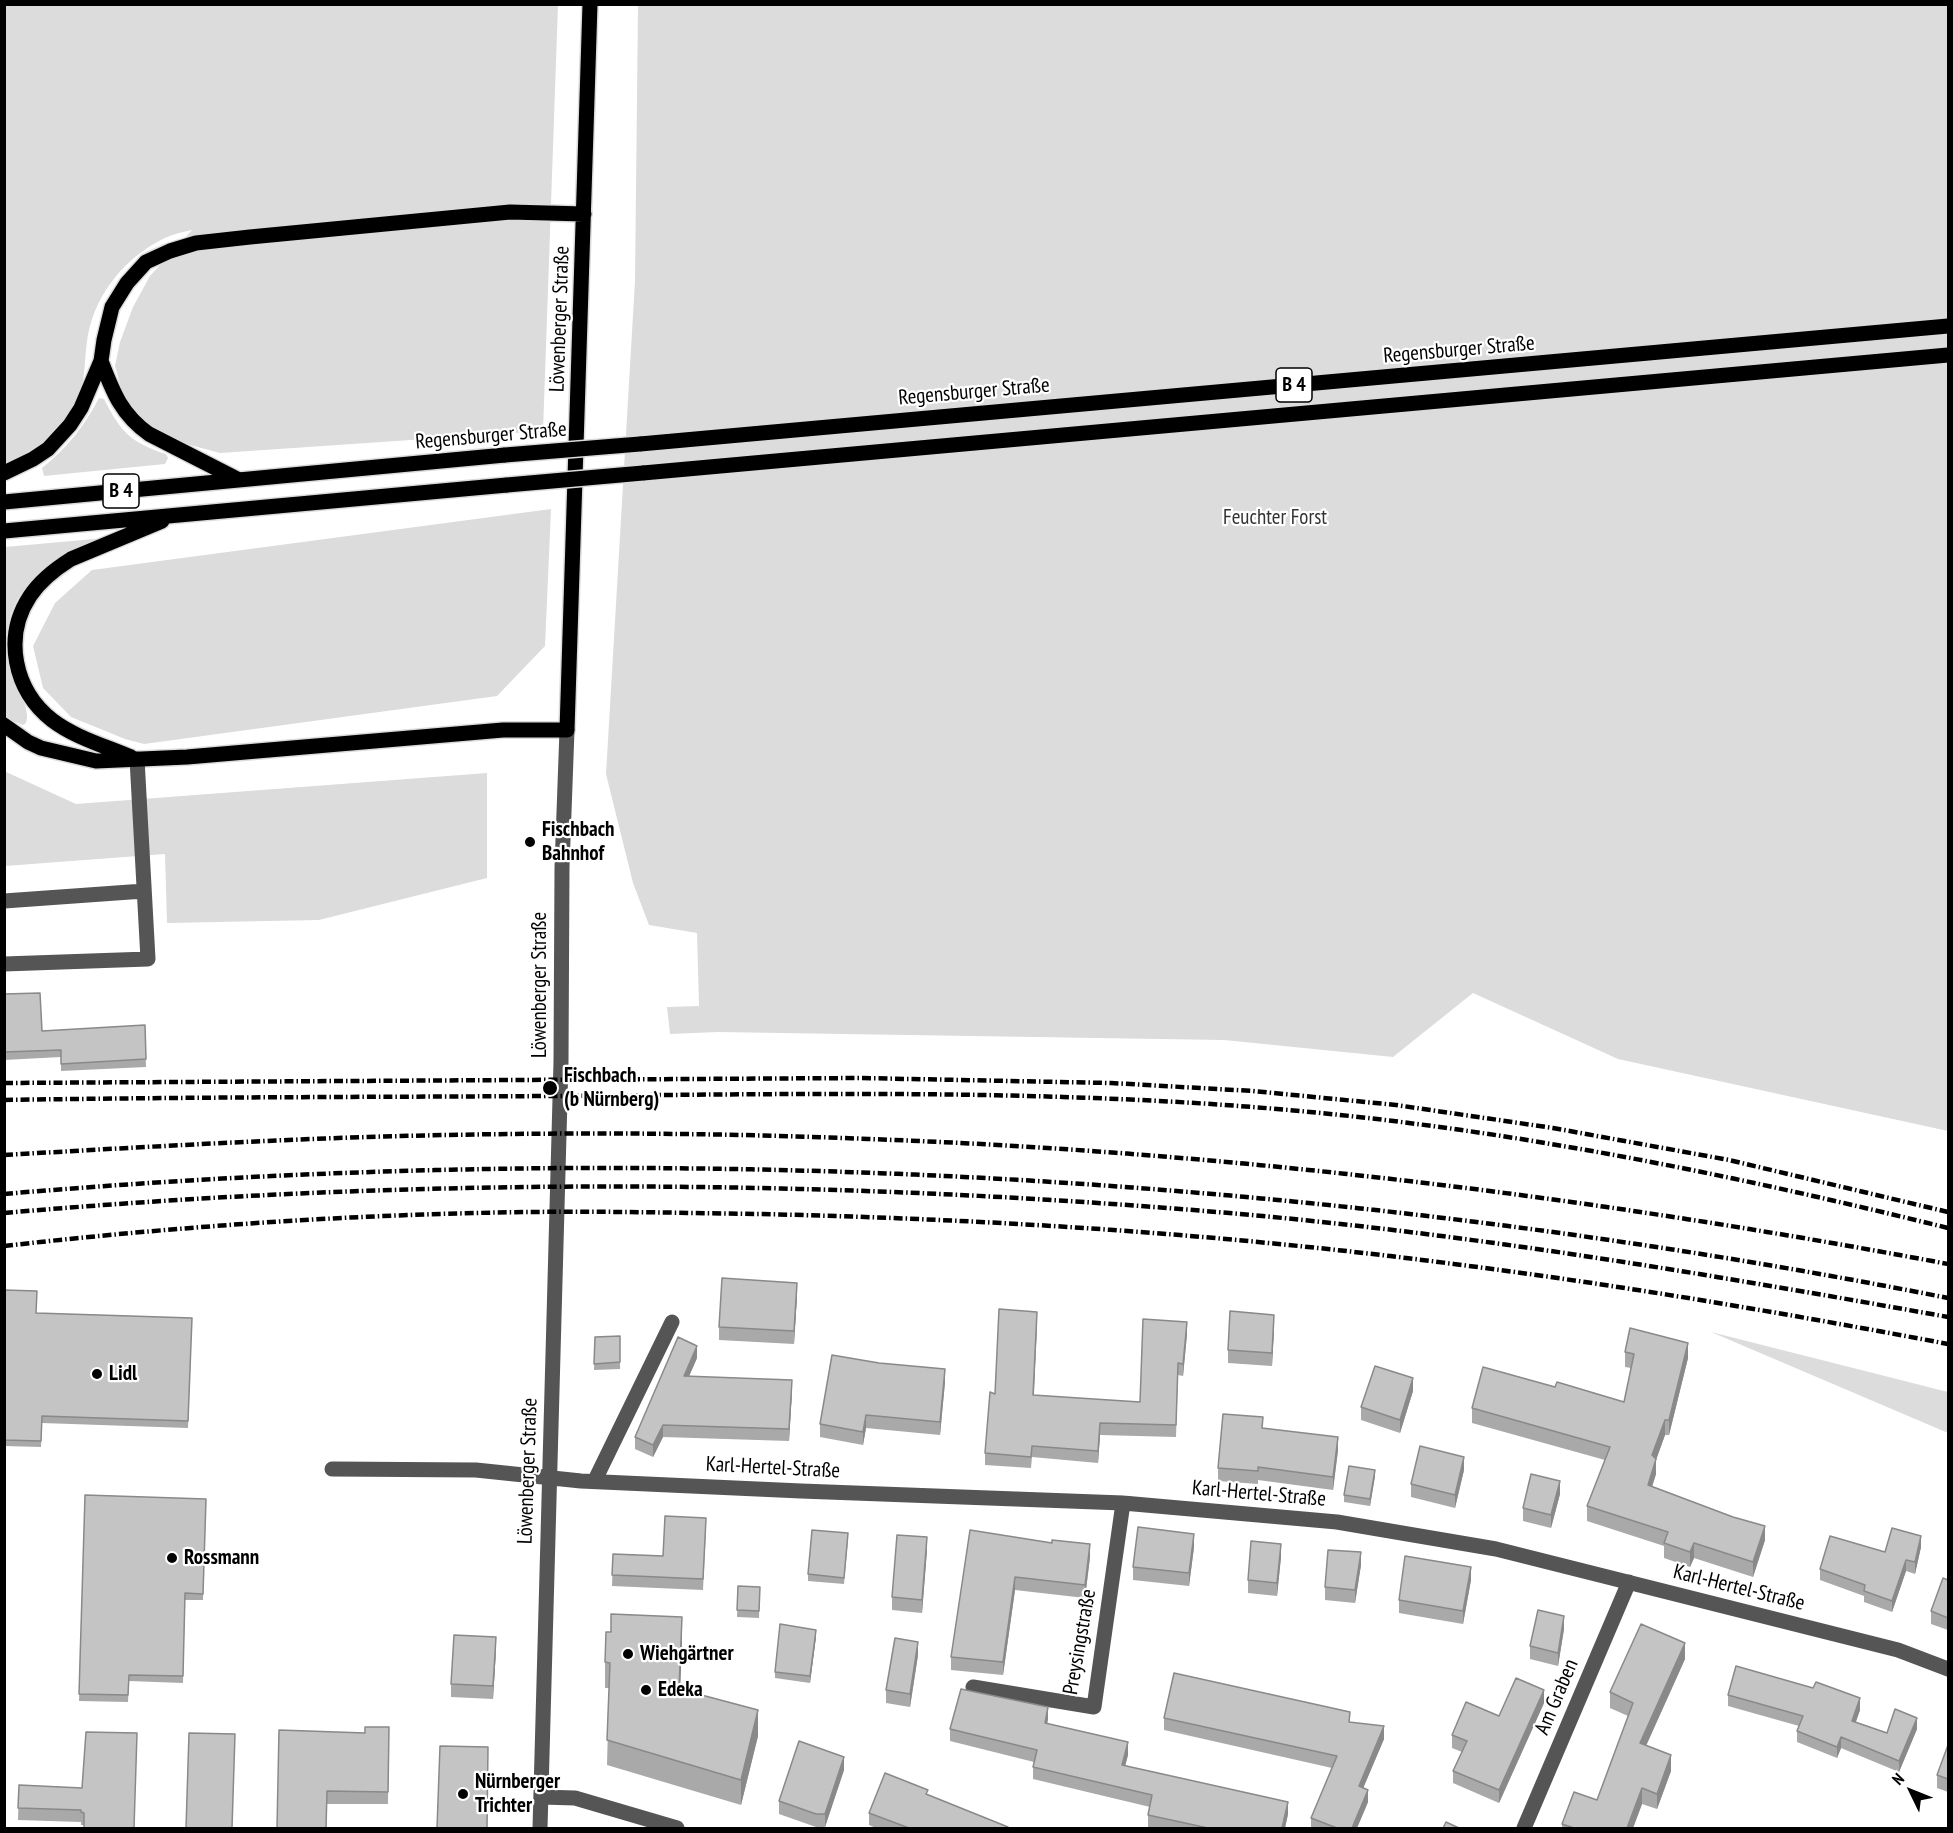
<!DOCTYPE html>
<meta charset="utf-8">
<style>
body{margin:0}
#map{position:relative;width:1953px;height:1833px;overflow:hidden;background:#fff;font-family:"PT Sans Narrow",sans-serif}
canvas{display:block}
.frame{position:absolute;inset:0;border:6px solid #000;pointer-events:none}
.north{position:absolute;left:1881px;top:1761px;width:60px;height:60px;-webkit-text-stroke:4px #fff;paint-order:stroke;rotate:313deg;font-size:16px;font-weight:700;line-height:24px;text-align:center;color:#000}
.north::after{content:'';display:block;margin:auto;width:21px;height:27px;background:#000;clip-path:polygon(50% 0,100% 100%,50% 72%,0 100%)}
</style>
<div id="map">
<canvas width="1953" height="1833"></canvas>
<div class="frame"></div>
<div class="north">N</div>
</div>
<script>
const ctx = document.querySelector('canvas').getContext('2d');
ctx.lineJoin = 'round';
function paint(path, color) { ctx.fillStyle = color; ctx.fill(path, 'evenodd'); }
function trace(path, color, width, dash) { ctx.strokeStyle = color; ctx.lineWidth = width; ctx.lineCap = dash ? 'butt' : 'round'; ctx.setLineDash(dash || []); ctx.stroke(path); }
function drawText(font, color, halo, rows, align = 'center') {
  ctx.font = font + ' "PT Sans Narrow",sans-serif'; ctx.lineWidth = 4.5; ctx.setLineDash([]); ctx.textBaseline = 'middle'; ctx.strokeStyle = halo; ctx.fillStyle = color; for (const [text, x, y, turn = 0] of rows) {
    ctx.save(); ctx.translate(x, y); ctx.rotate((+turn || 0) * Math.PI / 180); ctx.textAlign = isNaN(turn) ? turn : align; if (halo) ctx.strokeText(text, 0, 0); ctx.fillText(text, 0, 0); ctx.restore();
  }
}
paint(new Path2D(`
 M4,5h554l-15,426 -323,22 -37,-10 -25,-13 -20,-15 -15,-20 -8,-29 5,-24 13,-35 17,-31 42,-46c-9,2 -19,4 -27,8 -38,18 -69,54 -77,97 -4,21 -2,48 -11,67 -14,30 -44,49 -72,61z
 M638,5h1310v1126l-330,-72 -145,-66 -80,64 -169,-17 -506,-8 -48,2 -3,-27 32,-1 -2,-73 -48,-8 -16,-42 -27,-109 29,-493z
 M99,398l5,1c16,32 27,44 62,55l2,4 -3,6 -121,12 -2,-8c25,-20 42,-41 57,-70z
 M551,509l-6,137 -48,50 -353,48 -19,-5 -54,-22 -28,-29 -10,-42 22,-43 37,-33z
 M116,537c-17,8 -34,16 -50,24 -8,3 -18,6 -25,12 -33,24 -41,65 -29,103 5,13 19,32 14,47l-3,2 -13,-5 -5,-5v-168z
 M4,771l72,33 411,-31v105l-168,42 -152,3 -2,-69 -160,12z
 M1711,1332l237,60v41z`), '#dcdcdc');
const major = new Path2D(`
 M101,361c12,31 20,53 48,73l88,45
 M640,444l1308,-118
 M4,473l29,-14 15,-10 22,-24 11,-17 20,-47 3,-21 8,-33 15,-24 19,-21 24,-11 26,-8 54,-6 260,-25 74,2
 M643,473l1305,-118
 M4,502l501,-47
 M4,531l503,-46
 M4,725l24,17 13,6 55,13 91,-4 316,-27h64l23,-726
 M131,757c-26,-11 -57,-20 -79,-37 -38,-30 -49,-83 -22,-124 10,-15 25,-27 41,-37l91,-38`);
trace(major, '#dbdbdb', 18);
trace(new Path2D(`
 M4,901l140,-10
 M4,964l144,-5 -11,-200
 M332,1469l144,1 105,11 220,10 322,12 214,19 159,27 402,101 50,19
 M595,1480l77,-158
 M973,1687l121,20 29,-204
 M541,1797l34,1 102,30
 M540,1828l21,-766 1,-195 5,-137
 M1524,1828l105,-246`), '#555', 15);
trace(major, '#000', 15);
trace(new Path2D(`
 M4,1083l856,-5 251,5 142,8 143,14 157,23 176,32 219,52
 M4,1100c184,-3 367,-3 551,-4 255,-2 511,-8 766,17 212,21 421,64 627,115
 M4,1155c121,-7 242,-14 363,-18 167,-5 334,-5 501,2 363,13 724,58 1080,125
 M4,1194c650,-56 1305,-22 1944,104
 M4,1213c412,-36 824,-35 1236,1 238,21 473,61 708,103
 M4,1246c176,-20 353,-32 529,-34 76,-1 151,1 226,2 233,5 465,20 695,50 166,21 330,49 494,80`), '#000', 4.5, [9, 3, 1.5, 3]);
const majorBridge = new Path2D(`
 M505,455l135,-11
 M507,485l136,-12`);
trace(majorBridge, '#dbdbdb', 18, []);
trace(majorBridge, '#000', 15);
paint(new Path2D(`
 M4,994l38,37 103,-6 1,42 -85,4v-14l-57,3z
 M4,1290l33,23 155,5 -4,110 -146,-5 -1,24 -37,-1z
 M797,1296l-3,48 -75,-4v-13z
 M1037,1324l-3,71 106,7 47,-68 -4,42 -5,-1 -2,62 -76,-2 -2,28 -66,-6 -1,11 -46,-3v-12l10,-59z
 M1274,1328l-2,38 -44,-3v-13z
 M620,1336v33l-26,1 1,-33z
 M1625,1352l63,6 -19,77h-4l-9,25v14l-4,12 113,54 -12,37 -59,-19 -4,9 -26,-9v-12l-77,-25v-15l18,-46 -133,-37v-15l83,-21 69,15 7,-34 -6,-1z
 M697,1358l-8,18 103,15 -3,50 -126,-4 -10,20 -18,-8v-12z
 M945,1382l-5,53 -74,-7 -3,17 -43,-8v-13z
 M1413,1391l-13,42 -39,-13v-13z
 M1263,1428l75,22 -5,40 -75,-10v4l-40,-3v-13z
 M1464,1470l-9,38 -44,-11v-13z
 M1375,1476l-5,30 -26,-4v-7z
 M1560,1494l-9,34 -28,-7v-13z
 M85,1495l121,4 -3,101h-18l-2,83 -54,-2 -1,21 -49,-1z
 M706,1529l-3,61 -91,-4 1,-32 50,2z
 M970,1530l120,27 -5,41 -70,-8 -12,85 -52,-5v-13z
 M848,1540l-4,44 -36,-3v-7z
 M1194,1547l-5,39 -56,-6v-13z
 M1921,1547l-6,27 -9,-3 -14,41 -28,-10v-6l-44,-16v-11l65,-17z
 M927,1550l-5,63 -30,-3v-13z
 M1281,1557l-4,39 -29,-3v-13z
 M1361,1565l-6,38 -30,-3v-13z
 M1471,1580l-8,44 -64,-11v-13z
 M1948,1580v50l-17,-6v-13z
 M738,1586l22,1 -1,31 -22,-1z
 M1564,1629l-6,37 -28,-7v-13z
 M816,1637l-6,46 -35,-5v-6z
 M682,1642l-2,48 78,46 -17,69 -134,-40 2,-77h-4v-26z
 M496,1650l-3,49 -42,-2v-13z
 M918,1655l-8,52 -24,-4v-13z
 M1685,1659l-39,87 25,25 -14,38 -15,-5 -9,24h-71v-4l35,-24 31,-84 -18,-8v-16z
 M1728,1695l132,15 -4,12 31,11 30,-4 -18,43 -58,-24 -4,10 -40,-16v-11l2,-5 -71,-20z
 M1544,1703l-45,100 -46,-20v-12l9,-19 -10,-4v-13l47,-19z
 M1164,1718l186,5 34,16 -21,49 5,14 -11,26h-46v-10l21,-50 -168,-38z
 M1048,1719l-1,4 81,32 -3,11 163,48 -3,14h-137v-13l2,-8 -117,-28v-12l1,-5 -84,-21v-12z
 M389,1727l-1,77h-61l-50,24 88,-95z
 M86,1732l-2,93h-3v-3l-63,-2 1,-35 63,3z
 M1948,1745v47l-11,-4v-13z
 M844,1770l-19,57h-9l-37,-13v-13z
 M928,1795l80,33h-132l-7,-3v-12z`), '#a9a9a9');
paint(new Path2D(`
 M797,1283v13l-3,48v-13z
 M1037,1312v12l-4,83v-12z
 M1274,1315v13l-2,38v-13z
 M1187,1322v12l-4,42v-12z
 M1688,1343v15l-19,77v-15z
 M697,1346v12l-13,30v-12z
 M945,1369v13l-5,53v-13z
 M1413,1378v13l-13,42v-13z
 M792,1380v11l-3,50v-12z
 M866,1415v13l-3,17v-13z
 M1665,1420v15l-9,25v14l-8,26v-15l4,-30z
 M1100,1423v12l-2,28v-12z
 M663,1425v12l-10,20v-12z
 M1338,1437v13l-5,40v-13z
 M1464,1457v13l-9,38v-13z
 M1375,1470v6l-5,30v-7z
 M1560,1481v13l-9,34v-13z
 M1765,1526v14l-12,37v-15z
 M1194,1534v13l-5,39v-13z
 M1921,1536v11l-6,27v-12z
 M927,1537v13l-5,63v-13z
 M1694,1543v15l-4,9v-15z
 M1090,1544v13l-5,41v-13z
 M1281,1544v13l-4,39v-13z
 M1361,1552v13l-6,38v-13z
 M1906,1560v11l-14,41v-11z
 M1471,1567v13l-8,44v-13z
 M1015,1577v13l-12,85v-13z
 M1564,1616v13l-6,37v-13z
 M682,1617v25l-3,73v-26z
 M816,1630v7l-6,46v-7z
 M496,1637v13l-3,49v-13z
 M918,1642v13l-8,52v-13z
 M1685,1643v16l-45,100v-16z
 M1544,1690v13l-45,100v-13z
 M1860,1698v12l-8,22v-11z
 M1048,1707v12l-3,16v-12z
 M758,1710v26l-17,69v-25z
 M1917,1718v11l-18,43v-11z
 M1384,1726v13l-25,59v-12z
 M1841,1737v11l-4,10v-11z
 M1128,1742v13l-6,23v-13z
 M1671,1755v16l-14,38v-15z
 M844,1757v13l-19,57v-13z
 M1642,1788v16l-9,24h-6z
 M1368,1790v12l-11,26h-5z
 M1288,1802v12l-3,14h-3z`), '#898989');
const building = new Path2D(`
 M40,993l2,38 103,-6 1,34 -85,5v-14l-57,2v-58z
 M722,1278l75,5 -3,48 -75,-4z
 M4,1290l33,1 -1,22 156,5 -4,103 -146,-5 -1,25 -37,-1z
 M999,1309l38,3 -4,83 107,7 3,-83 44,3 -4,42 -5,-1 -2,62 -76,-2 -2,28 -66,-5 -1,11 -46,-4 5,-61 5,2z
 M1230,1311l44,4 -2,38 -44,-3z
 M1630,1328l58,15 -19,77h-4l-13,35 4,4 -8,26 85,32 32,9 -12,36 -59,-19 -4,9 -26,-9 4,-11 -81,-26 23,-59 -138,-39 11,-41 72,20 2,-5 67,20 10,-48 -9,-2z
 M620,1336v26l-26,2 1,-27z
 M678,1337l19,9 -13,30 108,4 -3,49 -126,-4 -10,20 -18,-8z
 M832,1355l47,8 66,6 -5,53 -74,-7 -3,17 -43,-8z
 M1375,1366l38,12 -13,42 -39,-13z
 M1223,1414l40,3 -1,11 76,9 -5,40 -75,-10v4l-40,-3z
 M1420,1446l44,11 -9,38 -44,-11z
 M1349,1466l26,4 -5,29 -26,-4z
 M1531,1474l29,7 -9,34 -28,-7z
 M85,1495l121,4 -3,95 -18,-1 -2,83 -54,-1 -1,20 -49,-1z
 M665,1516l41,2 -3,61 -91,-4 1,-21 50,2z
 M1138,1527l56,7 -5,39 -56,-6z
 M1892,1528l29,8 -6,26 -9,-2 -14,41 -28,-10 1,-6 -45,-16 10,-33 55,16z
 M812,1530l36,3 -4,45 -36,-4z
 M970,1530l82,13v-3l38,4 -5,41 -70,-8 -12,85 -52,-5z
 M897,1535l30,2 -5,63 -30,-3z
 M1251,1541l30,3 -4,39 -29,-3z
 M1328,1550l33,2 -6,38 -30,-3z
 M1405,1556l66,11 -8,44 -64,-11z
 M1943,1578l5,2v38l-17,-7z
 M738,1586l22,1 -1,24 -22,-1z
 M1538,1610l26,6 -6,37 -28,-7z
 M611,1614l71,3 -3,72 79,21 -17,70 -134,-40 3,-77 -5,-1 1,-30h5z
 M780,1624l36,6 -6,46 -35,-4z
 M1641,1624l44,19 -45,100 31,12 -14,39 -15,-6 -15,40h-53l-12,-4 12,-32 23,8 36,-97 -23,-11z
 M454,1635l42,2 -3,49 -42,-2z
 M895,1638l23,4 -8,52 -24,-4z
 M1736,1666l77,22 3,-6 44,16 -8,23 35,12 8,-24 22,9 -18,43 -58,-24 -4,10 -40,-16 6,-15 -75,-21z
 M1174,1673l176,39 -1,10 35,4 -25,60 9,4 -16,38h-15l-26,-10 26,-62 -173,-38z
 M1516,1678l28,12 -45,100 -46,-19 14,-30 -15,-6 14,-33 33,14z
 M961,1689l87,18 -3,16 83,19 -6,23 166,37 -6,26h-74l-60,-13 4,-20 -119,-28 4,-17 -87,-21z
 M365,1727h24l-1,65 -61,-1 -1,37h-49l2,-98 86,3z
 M86,1732l51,1 -3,95h-50v-15l-3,-1v-2l-63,-2 1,-23 63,3z
 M189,1733l46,1 -3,94h-46z
 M799,1741l45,16 -19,57h-9l-37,-13z
 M1948,1745v34l-11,-4z
 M440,1746l48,1 -1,81h-50z
 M885,1773l43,17 -2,4 82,33v1h-99l-40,-15z
 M1446,1822l13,6h-16z`);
paint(building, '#c4c4c4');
trace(building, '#898989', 1.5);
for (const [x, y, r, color] of [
 [530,842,6,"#000"],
 [550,1088,8,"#000"],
 [97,1374,6,"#000"],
 [172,1558,6,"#000"],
 [628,1654,6,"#000"],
 [646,1690,6,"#000"],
 [463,1794,6,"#000"]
]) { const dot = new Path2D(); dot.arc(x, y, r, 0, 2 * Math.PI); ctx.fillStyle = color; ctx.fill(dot); trace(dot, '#fff', 2); }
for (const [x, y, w] of [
 [1294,385,36],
 [121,491,36]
]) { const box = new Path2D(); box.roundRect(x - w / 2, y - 17, w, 34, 4.5); ctx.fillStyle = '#fff'; ctx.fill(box); trace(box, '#000', 1.5); }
drawText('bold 20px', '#000', null, [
 ["B 4",1294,385],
 ["B 4",121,491]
]);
drawText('21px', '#000', '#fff', [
 ["Löwenberger Straße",560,319,-88],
 ["Regensburger Straße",1459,350,-5],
 ["Regensburger Straße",974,392,-5],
 ["Regensburger Straße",491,436,-5],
 ["Löwenberger Straße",540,985,-90],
 ["Karl-Hertel-Straße",773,1468,3],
 ["Löwenberger Straße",528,1471,-88],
 ["Karl-Hertel-Straße",1259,1494,5],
 ["Karl-Hertel-Straße",1739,1588,14],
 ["Preysingstraße",1080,1642,-80],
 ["Am Graben",1557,1697,-67]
]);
drawText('21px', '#333', '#fff', [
 ["Feuchter Forst",1275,518]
]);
drawText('bold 21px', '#000', '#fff', [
 ["Fischbach",542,830],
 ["Bahnhof",542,854],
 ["Fischbach",564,1076],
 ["(b Nürnberg)",564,1100],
 ["Lidl",109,1374],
 ["Rossmann",184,1558],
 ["Wiehgärtner",640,1654],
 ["Edeka",658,1690],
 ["Nürnberger",475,1782],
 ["Trichter",475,1806]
], 'left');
</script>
